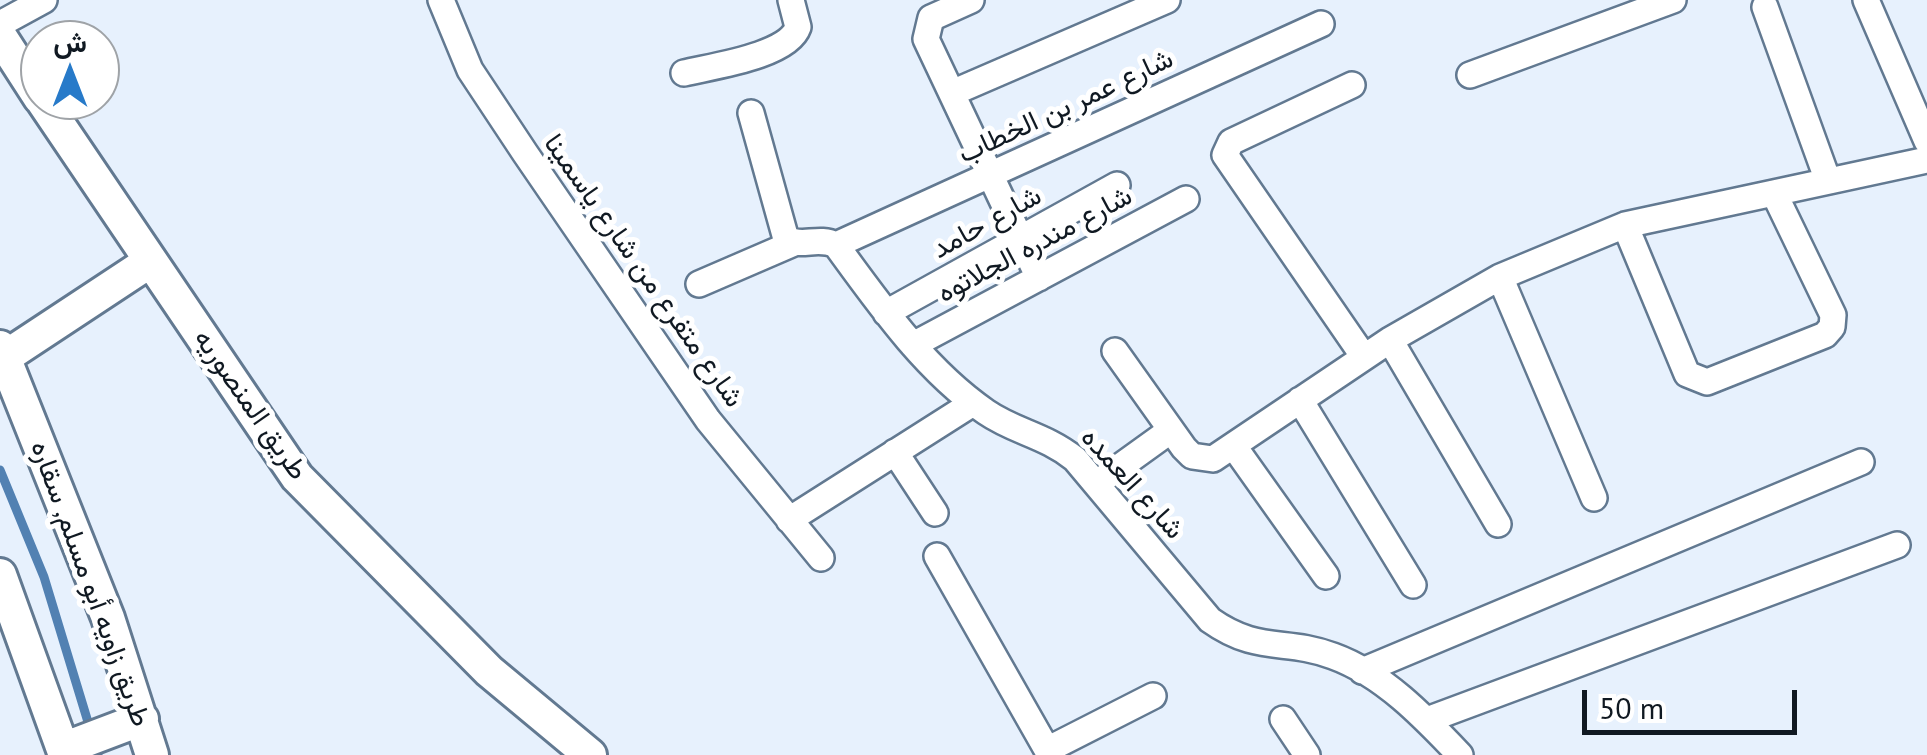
<!DOCTYPE html>
<meta charset="utf-8">
<style>
body{margin:0}
#map{position:relative;width:1927px;height:755px;overflow:hidden;background:#e7f1fd;font-family:"PT Sans",Vazirmatn,sans-serif}
canvas{display:block}
.north{position:absolute;left:20px;top:20px;width:100px;height:100px;box-sizing:border-box;background:#fff;border:2px solid #9fa3a7;border-radius:50%;rotate:0deg;font-size:28px;font-weight:700;line-height:40px;text-align:center;color:#101922}
.north::after{content:'';display:block;margin:auto;width:35px;height:45px;background:#277ac9;clip-path:polygon(50% 0,100% 100%,50% 72%,0 100%)}
.scale{position:absolute;left:1582px;top:690px;width:215px;height:45px;box-sizing:border-box;border:5px solid #101922;border-top:0;padding-left:12px;font-size:30px;line-height:35px;white-space:nowrap;color:#101922;-webkit-text-stroke:8px #fff;paint-order:stroke}
</style>
<div id="map">
<canvas width="1927" height="755"></canvas>
<div class="north">ش</div>
<div class="scale">50 m</div>
</div>
<script>
const ctx = document.querySelector('canvas').getContext('2d');
ctx.lineJoin = 'round';
function trace(path, color, width, dash) { ctx.strokeStyle = color; ctx.lineWidth = width; ctx.lineCap = dash ? 'butt' : 'round'; ctx.setLineDash(dash || []); ctx.stroke(path); }
function drawText(font, color, halo, rows, align = 'center') {
  ctx.font = font + ' "PT Sans",Vazirmatn,sans-serif'; ctx.lineWidth = 10; ctx.setLineDash([]); ctx.textBaseline = 'middle'; ctx.strokeStyle = halo; ctx.fillStyle = color; for (const [text, x, y, turn = 0] of rows) {
    ctx.save(); ctx.translate(x, y); ctx.rotate((+turn || 0) * Math.PI / 180); ctx.textAlign = isNaN(turn) ? turn : align; if (halo) ctx.strokeText(text, 0, 0); ctx.fillText(text, 0, 0); ctx.restore();
  }
}
trace(new Path2D(`
 M0,470l44,107 54,178`), '#5281b2', 9);
const street = new Path2D(`
 M441,0l29,70 55,83 183,267 113,138
 M971,0l-40,18 -5,21 113,239
 M1866,0l61,141
 M1765,7l63,174
 M0,24l44,-24
 M684,73c29,-7 104,-17 114,-46l-7,-27
 M1470,75l203,-75
 M1352,85l-121,57 -6,13 139,202
 M952,93l215,-93
 M751,113l35,126c16,9 32,-3 50,6 43,59 89,125 150,167 29,20 59,23 89,47l135,161c48,34 75,18 123,36 50,18 91,61 127,99
 M1625,225l62,149 20,8 118,-47 7,-8 1,-12 -59,-122
 M836,245l485,-221
 M1500,277l94,221
 M699,284l95,-41
 M886,313l231,-128
 M1390,340l108,184
 M913,345l273,-146
 M1115,351l69,97 8,8 21,3 177,-119 110,-63 125,-52 302,-65
 M1300,400l113,185
 M1235,448l91,128
 M895,452l40,61
 M1096,484l75,-54
 M789,520l184,-117
 M937,556l113,199
 M1362,671l499,-209
 M1283,719l24,36
 M1427,720l470,-175
 M1047,750l106,-54`);
const secondary = new Path2D(`
 M0,36l40,62
 M42,100l255,377 192,194 101,84
 M0,347l108,271 44,137
 M5,357l144,-95
 M0,575l65,180
 M63,749l79,-30`);
trace(street, '#627991', 30);
trace(secondary, '#627991', 38);
trace(street, '#fff', 25);
trace(secondary, '#fff', 32);
drawText('28px', '#101922', '#fff', [
 ["شارع عمر بن الخطاب",1066,107,-25],
 ["شارع حامد",987,223,-29],
 ["شارع مندره الجلاتوه",1035,245,-28],
 ["شارع متفرع من شارع ياسمينا",643,271,55],
 ["طريق المنصوريه",250,405,55],
 ["شارع العمده",1132,484,48],
 ["طريق زاويه أبو مسلم, سقاره",90,584,70]
]);
</script>
